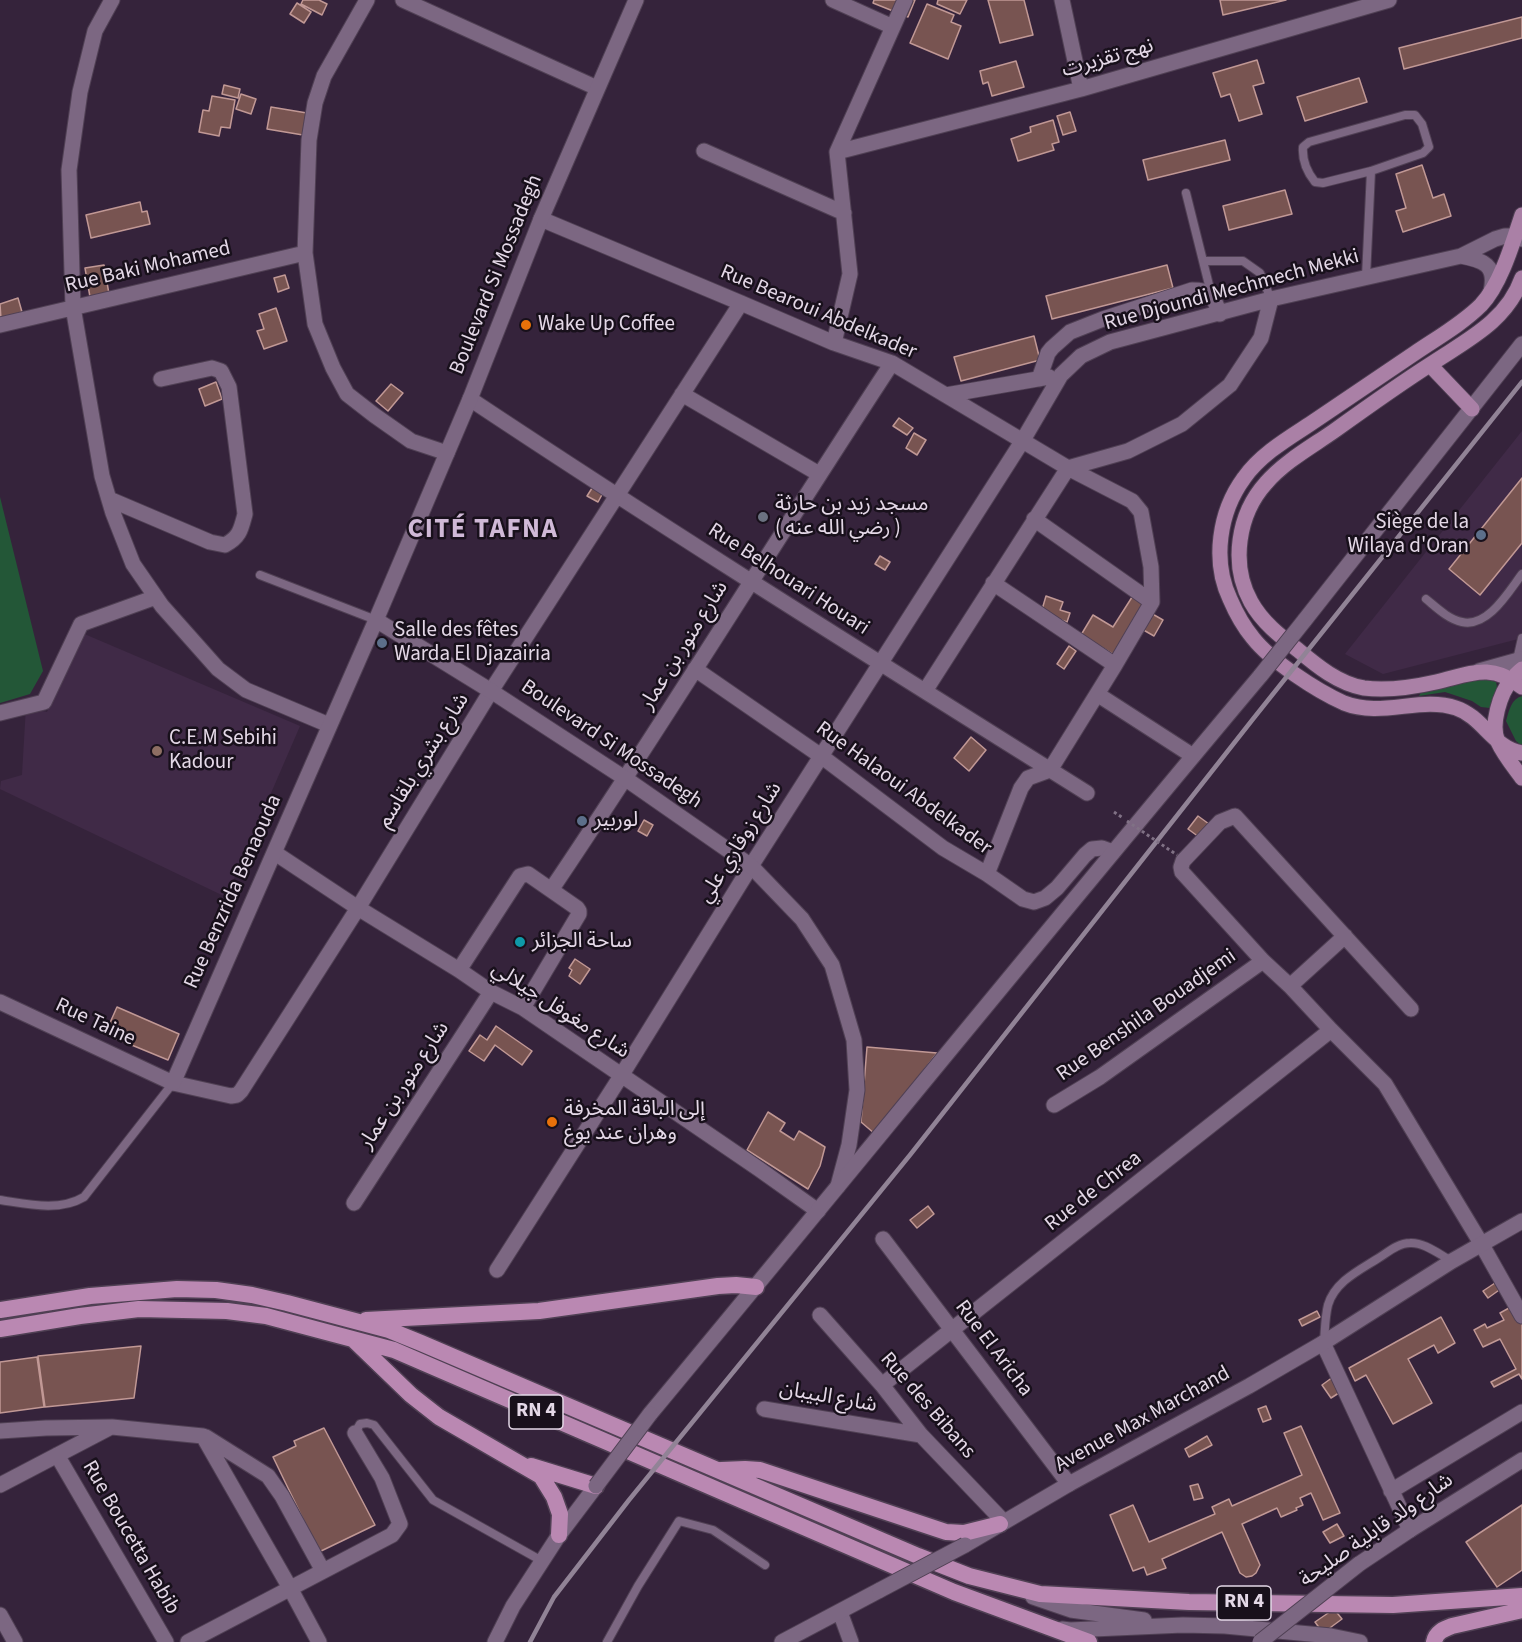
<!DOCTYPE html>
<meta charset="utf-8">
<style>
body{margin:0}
canvas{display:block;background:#35233b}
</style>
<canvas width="1522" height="1642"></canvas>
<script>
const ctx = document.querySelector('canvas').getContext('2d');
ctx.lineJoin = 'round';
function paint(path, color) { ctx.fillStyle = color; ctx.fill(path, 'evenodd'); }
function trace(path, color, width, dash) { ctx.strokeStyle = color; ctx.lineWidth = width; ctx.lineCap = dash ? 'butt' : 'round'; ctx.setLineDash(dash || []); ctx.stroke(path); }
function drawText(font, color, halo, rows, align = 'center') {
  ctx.font = font + ' "Source Sans 3","Noto Sans Arabic",sans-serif'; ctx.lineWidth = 5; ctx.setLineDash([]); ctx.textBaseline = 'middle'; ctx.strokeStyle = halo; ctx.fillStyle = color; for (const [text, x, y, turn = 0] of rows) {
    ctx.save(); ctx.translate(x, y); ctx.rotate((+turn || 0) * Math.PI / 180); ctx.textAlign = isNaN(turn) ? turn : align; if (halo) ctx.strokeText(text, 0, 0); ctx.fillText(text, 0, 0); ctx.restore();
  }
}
paint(new Path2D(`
 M1522,431v207l-139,36 -38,-20z
 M82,633l218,93 -74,171 -226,-108 1,-8 21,-6 4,-68 21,5z`), '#402a47');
paint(new Path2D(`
 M0,497l43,174 -13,23 -30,9z
 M1468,677l22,3 6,2c3,11 -1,17 -6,26l-9,-1 -9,-6 -27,-9 -26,4 4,-7z
 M1522,696v50l-6,-5 -10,-20c3,-10 5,-22 16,-25z`), '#235737');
const building = new Path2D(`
 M303,0h16l8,4 -5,11 -21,-11z
 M874,0h41l-7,17 -35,-14z
 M938,0h29l-7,14 -23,-10z
 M988,0h36l9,35 -33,8z
 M1220,0h66l-63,15z
 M297,3l14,9 -7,11 -14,-9z
 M927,4l27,11 -3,7 10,4 -13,33 -38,-16z
 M1522,17v21l-118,31 -5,-21z
 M1257,60l7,23 -11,3 9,28 -23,7 -9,-27 -9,3 -8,-24z
 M1016,61l8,26 -32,9 -4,-14 -5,2 -3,-13z
 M1359,78l8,24 -62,19 -8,-24z
 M224,85l16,4 -2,9 -16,-4z
 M241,94l15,5 -5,15 -15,-5z
 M212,96l23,4 -5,28 -9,-1 -2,9 -20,-4 4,-22 6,1z
 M271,107l36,6 -4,22 -36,-6z
 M1070,112l6,19 -13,4 -6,-19z
 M1053,120l6,22 -7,2 2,6 -36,11 -7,-22 20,-7 -1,-5z
 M1225,140l5,20 -82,20 -5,-20z
 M1422,165l11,33 11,-4 7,22 -48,16 -7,-21 10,-3 -10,-34z
 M1285,190l7,24 -63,16 -6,-24z
 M140,202l2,10 5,-1 3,13 -59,14 -5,-23z
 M104,265l5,29 -19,3 -5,-29z
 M1167,265l6,23 -121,31 -6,-23z
 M285,275l4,13 -11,4 -4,-14z
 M18,298l4,14 -21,7 -1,-15z
 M276,308l11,33 -23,8 -7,-18 7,-2 -5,-15z
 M1034,336l6,24 -79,21 -7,-24z
 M216,382l6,17 -17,7 -6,-17z
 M391,384l12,9 -15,18 -12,-10z
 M899,418l14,10 -6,7 -14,-9z
 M914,433l12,7 -9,15 -11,-7z
 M1522,478v65l-42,52 -31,-26z
 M594,485l10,6 -6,11 -11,-6z
 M880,556l10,6 -5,8 -10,-6z
 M1134,594l15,18 14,8 -9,16 -14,-8 -19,31 -40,-24 12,-20 20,12z
 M1046,596l17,6 -3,8 10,3 -3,9 -26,-9z
 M1069,646l7,5 -12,18 -7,-5z
 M971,737l15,13 -17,21 -15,-13z
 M1198,816l11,8 -10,13 -11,-8z
 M644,820l9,5 -6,11 -9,-5z
 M575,959l15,10 -10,15 -11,-8 3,-6 -3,-2z
 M117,1007l62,27 -11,26 -63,-26z
 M496,1026l36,25 -10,14 -27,-20 -11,16 -15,-10 11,-16 7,5z
 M867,1047l70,6 -62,81 -14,-12z
 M768,1112l17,11 -5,8 14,9 5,-9 26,16 -5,19 -12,23 -61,-39z
 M928,1206l6,8 -17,14 -7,-8z
 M1498,1281l4,7 -14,10 -5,-7z
 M1518,1303l4,9v67l-3,-5 -25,13 -3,-5 25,-13 -16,-30 -17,8 -9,-17 11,-6 2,4 17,-8 -4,-7z
 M1317,1311l3,6 -18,9 -3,-6z
 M1441,1317l14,26 -17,10 -4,-8 -26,14 24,44 -39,21 -27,-49 -11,6 -6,-13z
 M141,1346l-7,52 -89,9 -7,-51z
 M37,1357l7,50 -44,6v-51z
 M1333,1377l9,14 -11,7 -9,-13z
 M1266,1406l5,13 -8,3 -5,-13z
 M1301,1426l39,87 -17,7 -12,-27 -11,5 3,7 -7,3 1,2 -16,7 -4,-9 -35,16 18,41 -4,8 -4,3 -6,1 -6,-4 -18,-41 -60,27 4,9 -19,7 -3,-8 -11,4 -23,-56 23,-10 16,37 66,-28 -3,-7 17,-8 3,7 70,-31 -18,-42z
 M324,1428l51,97 -56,27 -46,-95 23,-11 -2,-5z
 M1207,1436l5,9 -23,12 -4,-8z
 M1198,1484l5,14 -9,2 -4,-14z
 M1522,1505v65l-25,17 -31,-45z
 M1337,1524l7,12 -14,7 -7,-11z
 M1334,1609l8,10 -19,14 -8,-11z`);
paint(building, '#785451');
trace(building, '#c19895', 1.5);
const service = new Path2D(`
 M1405,115h10l7,9 7,23 -6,6 -52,18 -48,12 -8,-1c-8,-10 -13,-22 -12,-35l6,-5z
 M1186,193l25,100
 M1203,261h40l17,12 11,26
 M1366,277l5,-106
 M260,575l116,45
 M1426,599c11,9 22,20 36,23 26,6 47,-31 60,-48
 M1517,660l5,-22
 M0,1200c27,4 59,12 84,-3l89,-114
 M1324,1342c1,-12 1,-25 4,-37 7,-23 30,-34 49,-46 10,-6 21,-16 33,-16 14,-1 30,12 42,18
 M355,1433l5,-9 7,-1 7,2 59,75 109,61
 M607,1642l31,-56 41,-65 34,9 52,35`);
const minor = new Path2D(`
 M112,0l-17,31 -15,61 -11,78 4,137 29,169 11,37 20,51 29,42 56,63 28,21 83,35
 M367,0l-43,76 -9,27 -6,37 -4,113 10,71 18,44 14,26 27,21 37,26 36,12
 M403,0l194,88
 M833,0l60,27
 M1062,0l19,89
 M704,151l140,62
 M837,152l244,-63 308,-89
 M837,152l68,-152
 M541,219l200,84 93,40 58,20 176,105 64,33 9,11 10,55 1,35 -37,63 -65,105 -22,8 -7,10 -34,86
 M1461,256c22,4 36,9 30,35
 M0,325l305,-72
 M834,343l16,-69 -13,-122
 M1039,379l9,-26 4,-5 18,-16 33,-13 89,-29c22,0 20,6 28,24
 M682,394l137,80
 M946,395l103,-18
 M470,399c203,135 410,264 617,394
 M109,499l101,43 15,3c15,-8 16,-16 20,-31l-16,-127 -8,-16 -9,-3 -51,11
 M1034,519l118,83
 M993,583l122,82
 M695,669l126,87 122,92 44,26 36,25 11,3 11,-4 12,-10 28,-33 7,-6 10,-1 11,4
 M925,691l143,-223 60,-17 54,-27 48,-39 31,-47 10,-39
 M1097,694l96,62
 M0,713l44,-11 37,-78 75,-27
 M275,853l83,55 101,62 32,22 32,16 236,161 59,42
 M551,890c117,-173 226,-352 341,-527
 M459,970l61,-94 8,-2 49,34 2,3v3l-56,94
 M1290,986l55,-50
 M1411,1009l-176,-193 -15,6 -37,39 -2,6 1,5 81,89 27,25 41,44 54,54 97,161 40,71
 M173,1083l58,13 6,-1 4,-4 117,-183 133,-217 250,-388
 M1054,1105l46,-28 163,-116
 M354,1203l137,-211
 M883,1239l186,245
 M497,1270l124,-194 130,-210 272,-426 38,-65 20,-19 29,-14 161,-43 190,-43 34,-17 10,-3h10l7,3
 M820,1315l62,70 39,50 83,87
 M1323,1343l87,187
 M882,1385l449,-355
 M764,1409l157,26
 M0,1431l46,-3 66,-1 91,9 87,152 29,54
 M206,1437l62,39 14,20 41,75
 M57,1455l109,187
 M0,1485l109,-57
 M1391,1491l131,-79
 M840,1612l11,30
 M0,1615l15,27
 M188,1642l204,-107 8,-11 -18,-46 -27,-45`);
const tertiary = new Path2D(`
 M636,0l-95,219 -71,180 -94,221 115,71 135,88 125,87 51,53 30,46 22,75 3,50 -8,55 -11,41
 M0,1002l173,81 203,-463`);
const secondary = new Path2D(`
 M1304,621l218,-277
 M1479,671l43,-12
 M650,1414c204,-246 405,-494 611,-739
 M965,1545l104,-61 180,-98 74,-43 129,-82 70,-40
 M1359,1564l51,-34 112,-70
 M1033,1597l38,13 73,10
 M1062,1629l8,1 113,-5 42,1 106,10 29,6
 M495,1642l18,-36 46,-71 37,-49
 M782,1642l98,-52`);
const primary = new Path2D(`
 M1522,215c-9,27 -21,69 -41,90 -19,19 -44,33 -66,48 -35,24 -70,47 -105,71 -23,15 -50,31 -66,54 -25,34 -32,83 -14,121 6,14 13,27 23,39 18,23 64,53 91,65 38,15 76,-7 112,5 27,9 37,40 66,45
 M1522,278c-15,43 -55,62 -91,86 -33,21 -65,44 -97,67 -23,16 -50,31 -68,52 -28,31 -36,81 -15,119 11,20 29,34 47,48 19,16 41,34 66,38 24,3 50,-1 72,-6 35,-8 54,-20 86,5
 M1430,365l42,44
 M1522,669c-3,3 -7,6 -10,10 -12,14 -22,46 -14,63 6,13 16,25 24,36`);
const trunk = new Path2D(`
 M0,1310l90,-14 87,-7 39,1 36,5 35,8 102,27 32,13 497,213 51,20 71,18 149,8 204,3 129,-9
 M366,1320l173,-9 179,-25 18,-1 20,2
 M0,1329l80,-13 59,-7 88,2 39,5 128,34 560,242 135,50
 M355,1341l56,54 28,22 102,59 13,21 6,17 -1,21
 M531,1466l65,20
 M721,1470l24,-1 15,1 186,62 18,1 36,-9
 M1434,1642c2,-10 10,-13 18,-16l70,-16`);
trace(service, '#504054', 10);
trace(minor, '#504054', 17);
trace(tertiary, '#504054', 17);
trace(secondary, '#504054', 17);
trace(primary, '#504054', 17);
trace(trunk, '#504054', 19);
trace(new Path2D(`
 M1114,812l9,6`), '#807185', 3, [3, 3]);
trace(service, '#7c6782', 8);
trace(minor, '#7c6782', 15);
trace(tertiary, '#7c6782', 15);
trace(secondary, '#7c6782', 15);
trace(primary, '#aa80a6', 15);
trace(trunk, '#ba88b2', 16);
trace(new Path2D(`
 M530,1642l24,-45 75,-97 281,-345 343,-436 269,-337`), '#918396', 4.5);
const secondaryBridge = new Path2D(`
 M1261,675l43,-54
 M596,1486l54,-72
 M880,1590l85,-45
 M1260,1642l99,-78`);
trace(secondaryBridge, '#504054', 17, []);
trace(new Path2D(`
 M1127,821l50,34`), '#807185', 3, [3, 3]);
trace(secondaryBridge, '#7c6782', 15);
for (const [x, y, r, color] of [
 [526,325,6,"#e8710a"],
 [763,517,6,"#6b7280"],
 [1481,535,6,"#5c6f8a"],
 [382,643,6,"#5c6f8a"],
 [157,751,6,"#8d6e63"],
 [582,821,6,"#5c6f8a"],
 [520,942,6,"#0f9aa8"],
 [552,1122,6,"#e8710a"]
]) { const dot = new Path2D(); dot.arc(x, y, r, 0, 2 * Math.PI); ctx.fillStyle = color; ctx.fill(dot); trace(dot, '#18101b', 2); }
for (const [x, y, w] of [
 [536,1412,54],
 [1244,1603,54]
]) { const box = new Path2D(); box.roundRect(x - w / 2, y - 17, w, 34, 4.5); ctx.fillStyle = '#18101b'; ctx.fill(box); trace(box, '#e4d8e7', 1.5); }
drawText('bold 20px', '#e4d8e7', null, [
 ["RN 4",536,1412],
 ["RN 4",1244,1603]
]);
drawText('21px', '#e4d8e7', '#18101b', [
 ["نهج تقزيرت",1108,59,-16],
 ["Rue Baki Mohamed",148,268,-13],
 ["Boulevard Si Mossadegh",497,275,-68],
 ["Rue Djoundi Mechmech Mekki",1232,291,-15],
 ["Rue Bearoui Abdelkader",818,313,23],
 ["Rue Belhouari Houari",788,580,33],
 ["شارع منور بن عمار",685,646,-58],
 ["Boulevard Si Mossadegh",611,745,34],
 ["شارع بشري بلقاسم",424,761,-58],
 ["Rue Halaoui Abdelkader",903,789,36],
 ["شارع زوقاري علي",741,843,-58],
 ["Rue Benzrida Benaouda",234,892,-66],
 ["شارع مغوفل جيلالي",560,1011,33],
 ["Rue Benshila Bouadjemi",1147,1016,-35],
 ["Rue Taine",95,1023,25],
 ["شارع منور بن عمار",405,1086,-57],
 ["Rue de Chrea",1094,1192,-38],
 ["Rue El Aricha",993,1349,53],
 ["شارع البيبان",828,1398,10],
 ["Rue des Bibans",927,1406,49],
 ["Avenue Max Marchand",1143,1420,-29],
 ["شارع ولد قابلية صليحة",1377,1531,-35],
 ["Rue Boucetta Habib",130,1538,60]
]);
drawText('21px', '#e4d8e7', '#18101b', [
 ["Wake Up Coffee",538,325],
 ["مسجد زيد بن حارثة",775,505],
 ["( رضي الله عنه )",775,529],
 ["Siège de la",1469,523,"right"],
 ["Wilaya d'Oran",1469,547,"right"],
 ["Salle des fêtes",394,631],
 ["Warda El Djazairia",394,655],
 ["C.E.M Sebihi",169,739],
 ["Kadour",169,763],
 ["لوربير",594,821],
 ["ساحة الجزائر",532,942],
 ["إلى الباقة المخرفة",564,1110],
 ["وهران عند يوغ",564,1134]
], 'left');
ctx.letterSpacing = '1.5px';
drawText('bold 27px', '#d0b9d7', '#18101b', [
 ["CITÉ TAFNA",483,531]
]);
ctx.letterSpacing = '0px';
</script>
